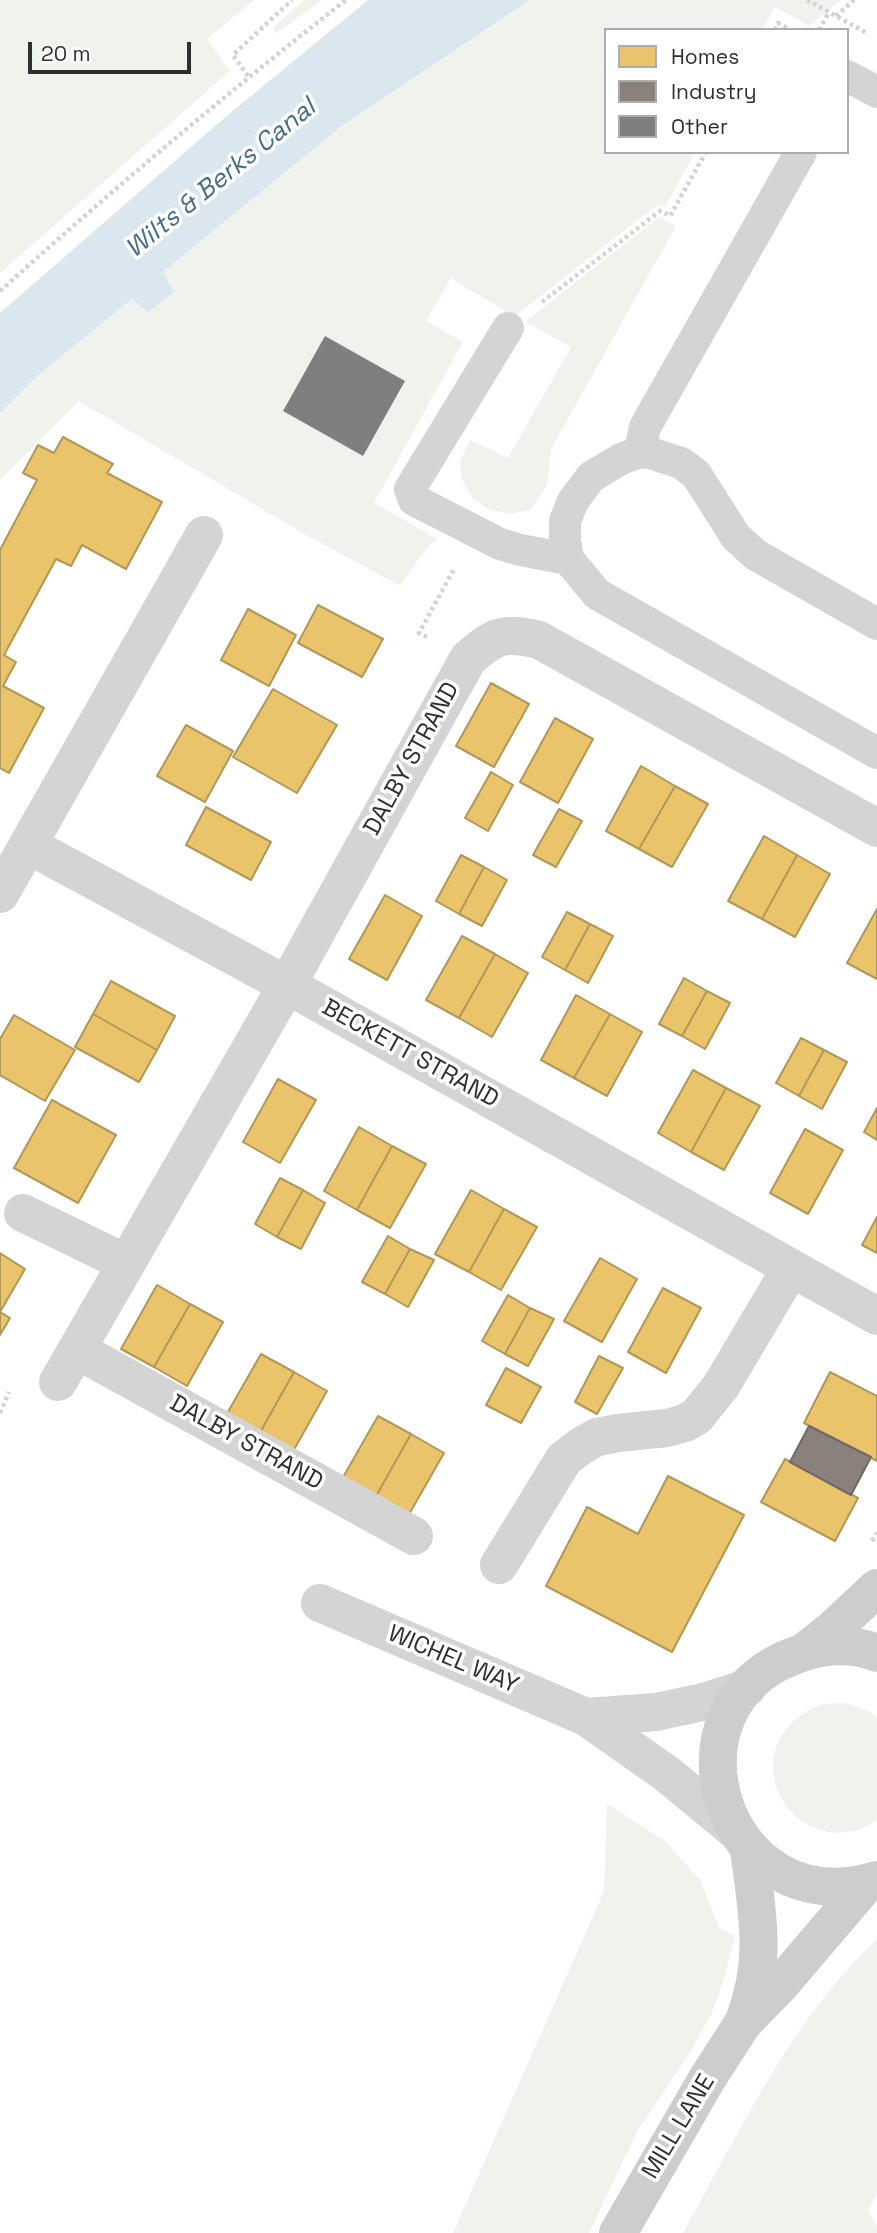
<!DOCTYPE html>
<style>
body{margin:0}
#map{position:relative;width:877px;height:2233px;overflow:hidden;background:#fff;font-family:"Space Grotesk",sans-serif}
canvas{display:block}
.legend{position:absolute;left:604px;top:28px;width:245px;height:126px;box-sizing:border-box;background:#fff;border:2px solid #acacac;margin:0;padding:9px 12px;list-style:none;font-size:21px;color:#2f2f2f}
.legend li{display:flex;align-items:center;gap:14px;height:35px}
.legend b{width:35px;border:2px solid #acacac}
.scale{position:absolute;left:28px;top:42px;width:163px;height:32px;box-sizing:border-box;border:4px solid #2f2f2f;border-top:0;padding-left:9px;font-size:21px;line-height:24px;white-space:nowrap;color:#2f2f2f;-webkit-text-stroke:5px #fff;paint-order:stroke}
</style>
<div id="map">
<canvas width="877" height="2233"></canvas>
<ul class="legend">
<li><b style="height:19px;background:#e9c46a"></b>Homes</li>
<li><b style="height:19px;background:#8a817c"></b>Industry</li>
<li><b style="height:19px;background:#7f7f7f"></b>Other</li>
</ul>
<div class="scale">20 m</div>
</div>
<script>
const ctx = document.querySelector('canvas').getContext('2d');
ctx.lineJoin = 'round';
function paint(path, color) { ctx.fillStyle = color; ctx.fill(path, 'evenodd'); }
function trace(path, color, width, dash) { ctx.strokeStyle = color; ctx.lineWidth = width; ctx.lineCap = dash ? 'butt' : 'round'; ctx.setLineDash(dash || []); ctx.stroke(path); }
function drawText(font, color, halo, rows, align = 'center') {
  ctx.font = font + ' "Space Grotesk",sans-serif'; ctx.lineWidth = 7; ctx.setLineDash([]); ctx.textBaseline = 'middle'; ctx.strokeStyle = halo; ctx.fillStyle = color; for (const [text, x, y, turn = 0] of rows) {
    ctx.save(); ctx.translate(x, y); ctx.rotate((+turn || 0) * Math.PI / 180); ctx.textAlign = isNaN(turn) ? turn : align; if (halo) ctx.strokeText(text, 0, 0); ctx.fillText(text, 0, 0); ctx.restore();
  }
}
paint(new Path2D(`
 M0,0h254l-47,39 23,32 -230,202z
 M304,0h19l-47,33 -3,-5z
 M530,0h311l-32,26 -34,-19 -13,23h-156v122h89l-30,55 -8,-2 -143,112 -63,-39 -25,43 37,21 -89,161 64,36 -10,7 -28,40 -92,-50 -229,-135 -79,79v-67l37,-37 95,-77 16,14 26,-21 -12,-19 180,-147z
 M659,217l17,9 -125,223 -4,36 -16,24 -19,5 -22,-4 -17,-11 -12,-21 -1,-17 10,-21 38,18 63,-111 -46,-25z
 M846,1703l21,7 10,7v103c-6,3 -13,8 -20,10 -65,19 -114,-65 -62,-110 8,-7 18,-13 29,-16 7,-1 15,0 22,-1z
 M607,1804l57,36 36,40 19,48 16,8 -12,46 -12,33 -24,42 -50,75 -48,101h-136l151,-342z
 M877,1939v255l-9,16 9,16v7h-194c55,-99 111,-217 194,-294z`), '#f0f3ed');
paint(new Path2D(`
 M368,0h162l-188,126 -179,146 11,20 -26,21 -16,-14 -95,77 -37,37v-100l229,-199z`), '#dbe7ef');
const homes = new Path2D(`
 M63,437l50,27 -6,9 55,29 -36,67 -44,-24 -11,21 -15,-7 -52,96 12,7 -13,24 41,22 -35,65 -9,-5v-218l37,-70 -14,-7 15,-28 16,8z
 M318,605l65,34 -21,38 -64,-34z
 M248,609l48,26 -27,51 -48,-26z
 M491,683l38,21 -35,63 -38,-21z
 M273,689l64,36 -40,68 -64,-36z
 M555,718l38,21 -35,64 -38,-21z
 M186,725l47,26 -28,51 -48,-26z
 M641,766l34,20 -36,63 -33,-18z
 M491,772l22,13 -25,46 -23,-13z
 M675,786l33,18 -36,63 -33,-18z
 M206,807l65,35 -20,38 -65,-35z
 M559,809l23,12 -26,46 -23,-12z
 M764,836l33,19 -35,64 -34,-18z
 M461,855l23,12 -25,47 -23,-13z
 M797,855l33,19 -35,63 -33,-18z
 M484,867l23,13 -25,46 -23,-12z
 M385,895l37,21 -35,64 -38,-21z
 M877,909v70l-30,-16z
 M567,912l23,12 -25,46 -23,-13z
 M590,924l23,12 -25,47 -23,-13z
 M462,936l33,18 -36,64 -33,-18z
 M495,954l33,19 -36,64 -33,-19z
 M684,978l23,13 -25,45 -23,-12z
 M111,981l64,35 -18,34 -64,-36z
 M707,991l23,12 -25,46 -23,-13z
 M576,995l34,19 -36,64 -33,-18z
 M93,1014l64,36 -18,32 -64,-35z
 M610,1014l32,18 -35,64 -33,-18z
 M14,1015l61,35 -30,51 -45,-26v-36z
 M801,1038l23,12 -25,46 -23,-13z
 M824,1050l23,12 -25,47 -23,-13z
 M693,1070l33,18 -35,64 -33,-19z
 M278,1079l38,21 -36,63 -37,-21z
 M726,1088l34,18 -36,64 -33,-18z
 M52,1100l64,35 -38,68 -64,-35z
 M877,1108v32l-13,-8z
 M359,1127l33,19 -35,64 -33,-19z
 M805,1129l38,21 -35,64 -38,-21z
 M392,1146l34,18 -36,64 -33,-18z
 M280,1178l23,12 -26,47 -22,-13z
 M303,1190l22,13 -24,46 -24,-12z
 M471,1190l33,19 -35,63 -34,-18z
 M504,1209l33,18 -36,63 -32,-18z
 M877,1217v36l-15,-8z
 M388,1236l22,13 -25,45 -23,-12z
 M410,1249l24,11 -26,47 -23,-13z
 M0,1253l25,16 -25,43z
 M600,1258l37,21 -35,63 -38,-21z
 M157,1285l33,19 -36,63 -33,-18z
 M663,1288l38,20 -35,65 -38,-21z
 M508,1295l22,13 -25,46 -23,-13z
 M190,1304l33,18 -36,64 -33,-19z
 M530,1308l24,11 -26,47 -23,-12z
 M0,1312l10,6 -10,17z
 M261,1354l33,18 -36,64 -33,-19z
 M599,1356l24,12 -26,46 -22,-12z
 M506,1368l35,19 -20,36 -35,-18z
 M294,1372l33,19 -36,64 -33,-19z
 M830,1372l47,24v65l-73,-38z
 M378,1416l33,18 -36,64 -33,-19z
 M411,1434l33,19 -36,63 -33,-18z
 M785,1459l73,39 -23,43 -74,-39z
 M668,1476l76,39 -72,137 -126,-66 41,-79 51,27z`);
paint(homes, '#e9c46a');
trace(homes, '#b19758', 2);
const industry = new Path2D(`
 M809,1426l62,31 -20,38 -61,-33z`);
paint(industry, '#8a817c');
trace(industry, '#6f6865', 2);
paint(new Path2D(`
 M325,336l80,45 -42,75 -80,-45z`), '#7f7f7f');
trace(new Path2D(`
 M807,0l60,33
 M836,16l18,-16
 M775,30l3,-7 13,7
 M819,30l10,-18
 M248,76l-15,-21 59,-55
 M0,291c112,-101 227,-198 346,-291
 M542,302l118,-91 10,5 36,-64
 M427,637l-8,-4 35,-64
 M0,1413l9,-21
 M872,1541l5,-8`), '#d3d3d3', 4.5, [3.5, 3.5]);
trace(new Path2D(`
 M847,76l30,16
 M508,328l-98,161 4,11 86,44 20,6 48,9
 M640,452l5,-25 156,-275
 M877,624l-121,-69 -20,-18 -40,-63 -15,-11 -31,-10 -10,-1 -19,7 -30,18 -18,24 -8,20v19l3,19 29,35 280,159`), '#d4d4d4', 32);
trace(new Path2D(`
 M28,845l259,140 590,331
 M0,894l204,-359
 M23,1213l103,50
 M77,1350l337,186
 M58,1382l229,-397 181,-326c26,-23 35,-28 71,-19l338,188
 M499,1565l65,-106 17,-13 16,-9 21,-4 49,-5 18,-5 12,-7 24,-30 70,-118
 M320,1603l266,114 81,57 68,56
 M586,1717l70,-5 47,-10 44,-14`), '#d4d4d4', 38);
trace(new Path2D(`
 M804,1652l28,-22 45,-42
 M877,1653c-24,-10 -54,-8 -78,1 -148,49 -77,274 78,226
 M744,2021c24,-62 13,-109 5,-172
 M618,2233l89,-154 36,-56 38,-39 86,-101`), '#cdcdcd', 38);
drawText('24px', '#2f2f2f', '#fff', [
 ["DALBY STRAND",412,759,-61],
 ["BECKETT STRAND",410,1054,29],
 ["DALBY STRAND",246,1443,29],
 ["WICHEL WAY",453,1660,23],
 ["MILL LANE",679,2127,-59]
]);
drawText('italic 26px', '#456d88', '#fff', [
 ["Wilts & Berks Canal",221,179,-39]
]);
</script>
